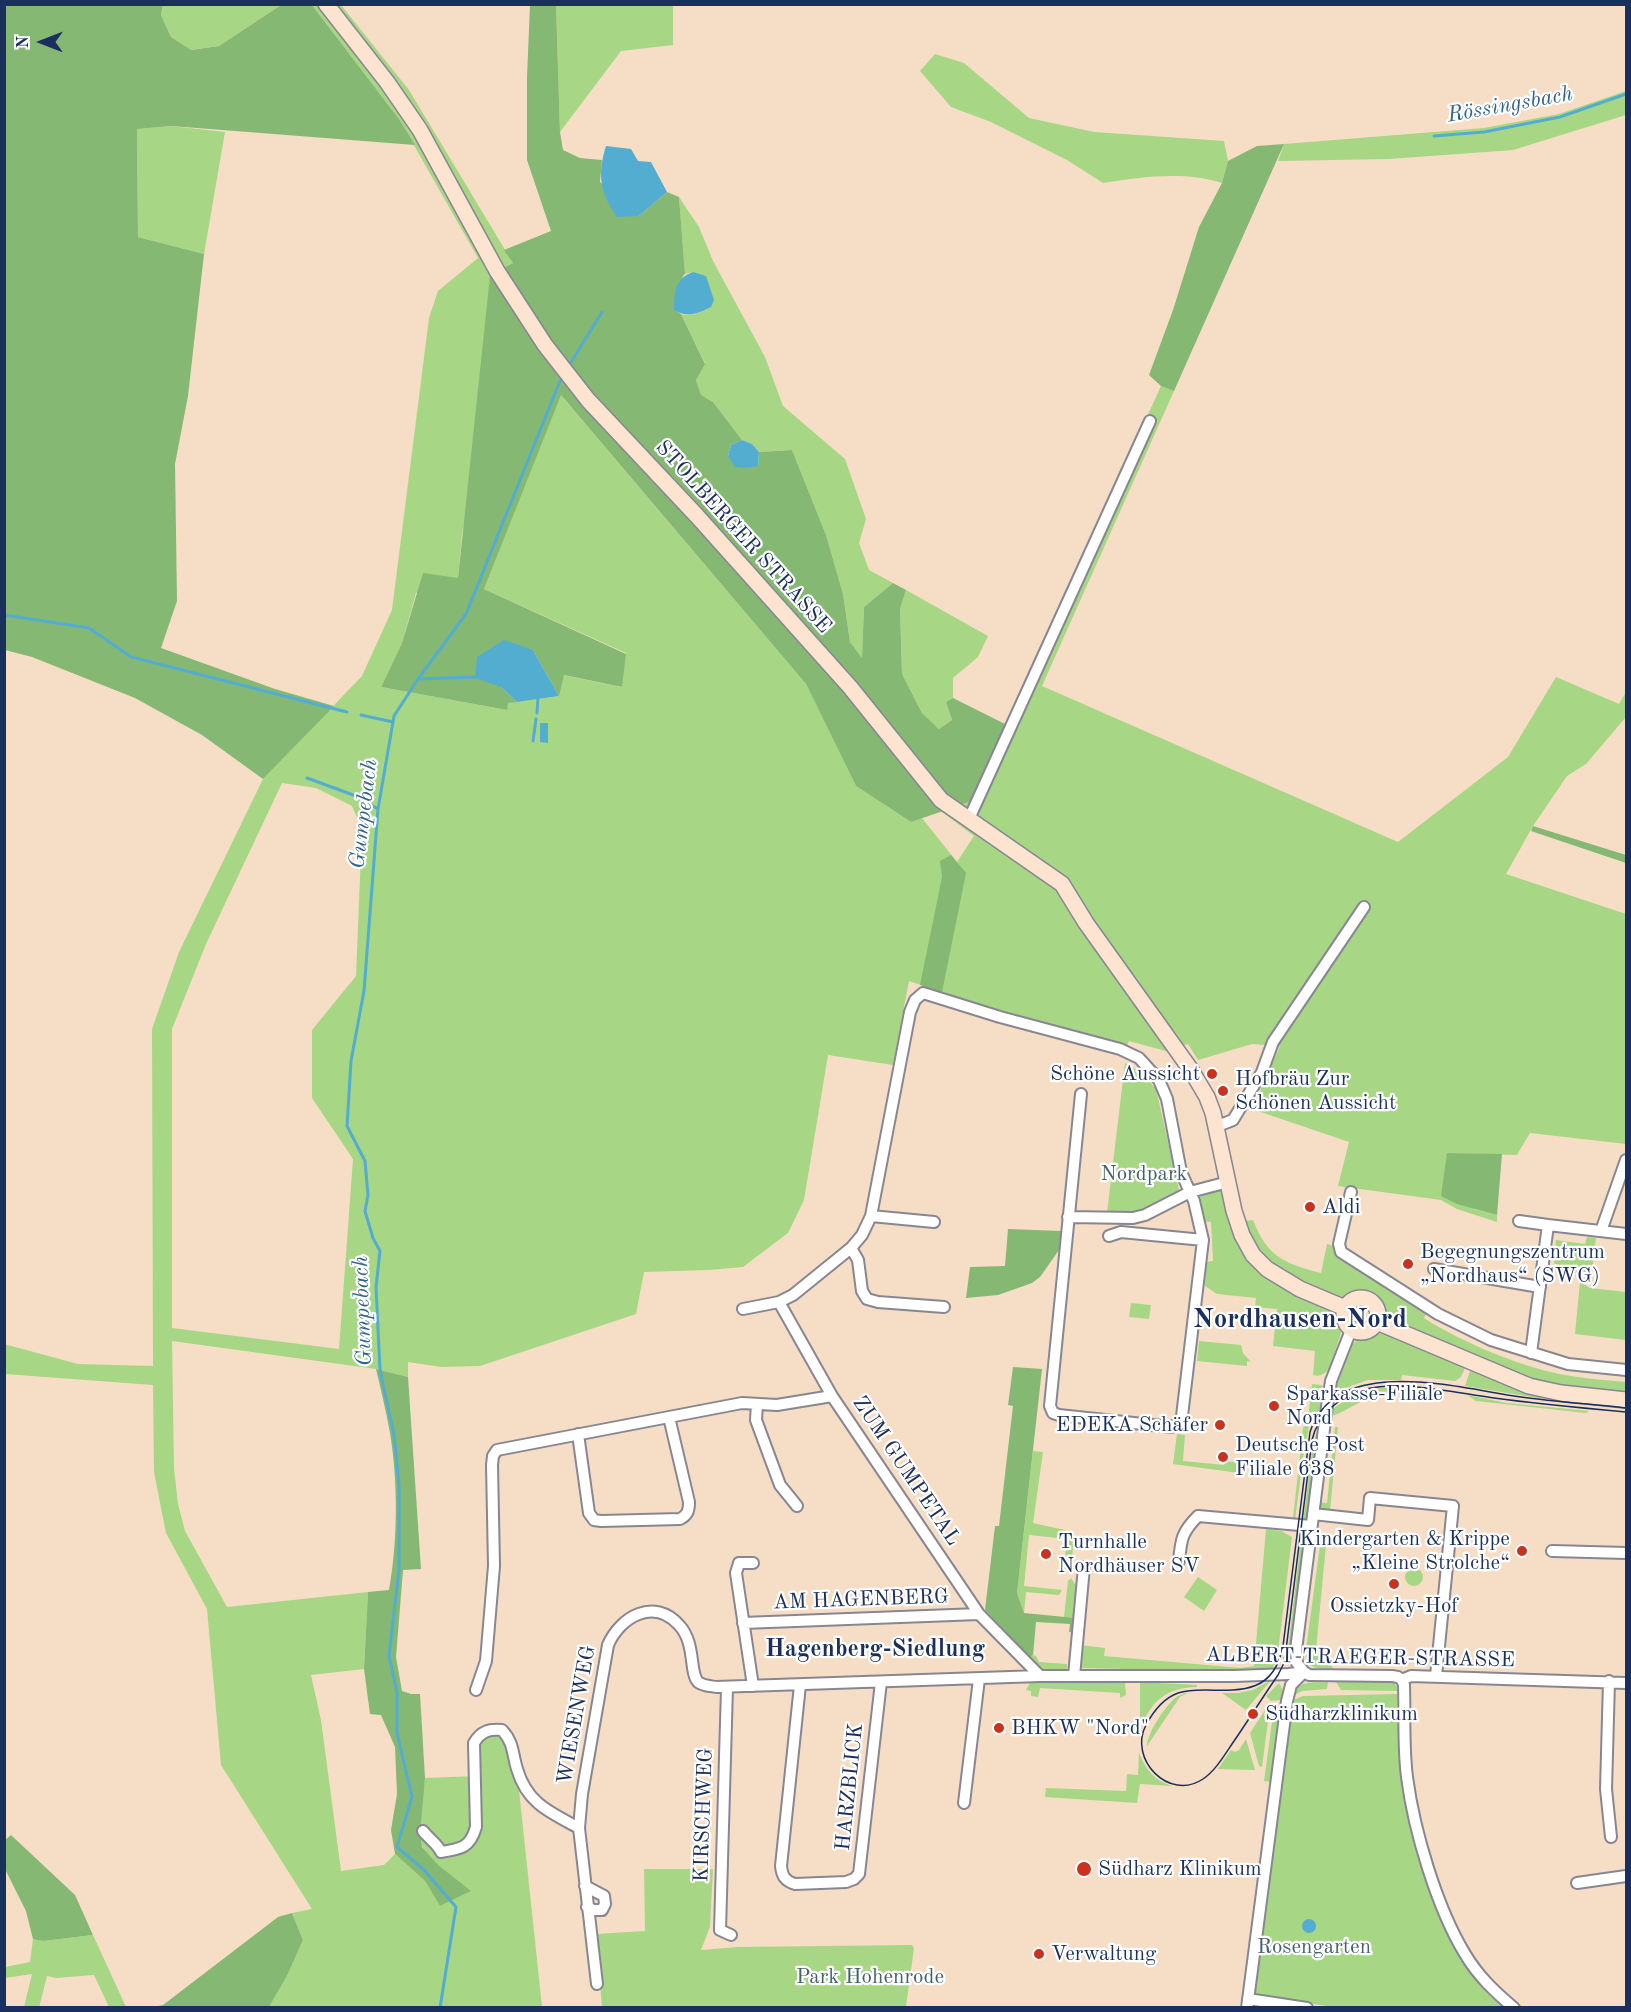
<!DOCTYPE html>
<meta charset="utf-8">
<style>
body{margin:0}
#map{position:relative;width:1631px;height:2012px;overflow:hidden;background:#f5dec5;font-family:"Old Standard TT",serif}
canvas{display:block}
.frame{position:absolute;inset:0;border:6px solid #1b2f5e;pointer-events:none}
.north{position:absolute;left:12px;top:12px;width:60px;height:60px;-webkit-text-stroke:4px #fff;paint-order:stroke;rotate:270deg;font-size:16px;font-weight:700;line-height:24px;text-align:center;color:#1b2f5e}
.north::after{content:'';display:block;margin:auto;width:21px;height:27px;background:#1b2f5e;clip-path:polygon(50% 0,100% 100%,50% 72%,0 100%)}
</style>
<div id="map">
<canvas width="1631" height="2012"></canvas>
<div class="frame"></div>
<div class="north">N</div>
</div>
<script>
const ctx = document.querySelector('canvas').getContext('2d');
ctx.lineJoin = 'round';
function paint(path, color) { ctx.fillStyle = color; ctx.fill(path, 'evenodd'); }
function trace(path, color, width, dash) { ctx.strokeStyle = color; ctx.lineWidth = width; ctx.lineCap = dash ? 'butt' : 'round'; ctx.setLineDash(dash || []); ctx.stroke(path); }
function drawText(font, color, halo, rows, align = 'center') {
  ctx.font = font + ' "Old Standard TT",serif'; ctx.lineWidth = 4.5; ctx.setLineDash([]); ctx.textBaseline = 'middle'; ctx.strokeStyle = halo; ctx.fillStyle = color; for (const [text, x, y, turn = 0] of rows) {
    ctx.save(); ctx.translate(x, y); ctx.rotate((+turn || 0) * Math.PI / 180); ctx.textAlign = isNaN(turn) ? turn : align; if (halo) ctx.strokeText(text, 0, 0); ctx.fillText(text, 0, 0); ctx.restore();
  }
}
paint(new Path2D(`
 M163,5h118l-62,41 -29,4 -19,-13 -10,-22z
 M312,5h29l68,85 104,173 -51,271 -4,45 -42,14 -14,50 -21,44 126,23v-7l52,-7 4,-21 58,12 5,-34 -142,-64 76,-195 246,290 50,102 55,36 11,-4 35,44 17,-26 -32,-24 30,-11 189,-415 13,5 -132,295 356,156 110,-85 48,-80 63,27 7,-12v25l-40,47 -19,12 -34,50 -27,48 120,40v230l-96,-11 -13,22 -69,-2 26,56 23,6v7l-40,-13 -16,-9 -103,-14 11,-44 -97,-33 28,-63 -28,-2 -54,16 -10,-16 -22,7 -37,-10 -2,5 -152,-43 -66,-22 -16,84 -65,-10 -24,145 -16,33 -45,34 -34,3 -65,2 -8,42 -156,52 -39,1 -33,-5v15l-32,-8 -204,-28 2,127 4,36 7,27 42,76 141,-15 -4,77 -53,6 10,45 20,151 43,-6 11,-11 30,27 15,25 30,-15c-13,-11 -43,-29 -48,-46 -6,-17 1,-49 3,-67l53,-2 1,-32 4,-7 16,-4c14,16 13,38 20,57l23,217h-273l18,-31 16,-36 -11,-27 20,-4 -91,-144 -14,-156 -41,-76 -12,-61 -1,-87 -148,-11 -1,-30 74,20 75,2 -1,-337 27,-77 84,-173 99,-103 30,-66 37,-292 9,-27 40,-33 -79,-139zM282,783l34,5 36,18 10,23 -6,147 -44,54v68l41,61 -14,190 -167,-21v-299l34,-85z
 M556,5h117v40l-52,6 -61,81z
 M935,54l29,9 65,55 65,14 130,9 4,20 -6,22c-38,-12 -81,-6 -119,0l-36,-23 -76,-38 -40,-15 -31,-36z
 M1626,91v24l-113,35 -124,9 -111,2 6,-17 200,-16 75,-14z
 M171,126l54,6 -21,122 -66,-17 -1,-108z
 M679,197l20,30 14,34 52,96 18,49 62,53 21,60 -7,24 10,27 24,13 -29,24 -2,52 -12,-17 -7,-48 -17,-59 -34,-85 -33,2 -7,-8 -10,-4 -29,-38 -12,-7 -5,-15 9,-17 -24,-49c11,3 19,-2 30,-7l-18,-35 -8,2z
 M906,590l82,46 -10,21 -25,21v20l-7,4 6,18 -13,9 -17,-16 -20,-39 -2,-65z
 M1125,1063l16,9 15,17 23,101 -43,24 -29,-1z
 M1213,1188l7,2 6,6 8,30 61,67 44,23 3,14 -13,39c-5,5 -9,8 -16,6l2,-24 -42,-5 4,-37 -22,-2 1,-9 -39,-4 -12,-8 1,-24 7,-1 -2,-39 -9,-1c-3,-17 -8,-26 11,-33z
 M1253,1220c15,38 31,43 68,53l6,-29 12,4 88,63 -3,7c39,25 101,51 147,58 18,3 37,4 55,6v14l-84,-11 -144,-60 -12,-8 -12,-19 -18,-4 -8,5 -17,-3 -50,-23 -23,-20 -15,-32z
 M1587,1237l9,1 -5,42 -37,-17 2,-23 29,4z
 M1580,1282l10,6 36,4v48l-51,-6z
 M1131,1303l20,2 -2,14 -20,-2z
 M1372,1333c32,-1 65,20 93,35l-4,9 -6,4 -53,-6 -1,5h-33l-34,12 19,-48 6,-6z
 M1199,1341l42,4 2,8 8,9 -4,-1v5l-50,-5z
 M1470,1371l52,18 68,14 -52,-5 -73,-12z
 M1312,1384l9,1 3,2 -2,19 -10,14 -4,-2z
 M1380,1388h17l-1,6c-10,2 -20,3 -30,6 -13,4 -23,14 -36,16l1,-6 21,-14z
 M1467,1395l40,8 82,8 -3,2 -110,-12z
 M1306,1425l3,2 -6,30 -8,64 -2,-3 10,-90z
 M1335,1427h3l-8,84 -13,-2 1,-7 9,1z
 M1319,1428l-12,92 -4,2 10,-80z
 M1177,1434l8,1 -2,26 41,4 1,-4 15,2 -1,10 -66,-9z
 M1033,1451l10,1 -10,71 41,9 -2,29h-2l-1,8h-5l3,-30 -38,-4 -5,51 38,4 -3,5 -33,-3 -2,21 -7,-20z
 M1266,1529l15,2 11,6 -14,115 -2,10 -6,10 -192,-4 2,-23 25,3 -1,8 137,12 13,-2z
 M1301,1539h3l-14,110h-2z
 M1320,1545h6l-10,105 -10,-1z
 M1405 1577a9 9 0 1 1 18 0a9 9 0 1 1-18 0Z
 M1198,1577l19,13 -13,21 -20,-14z
 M1071,1578l7,11 -3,29 -11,-1 4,-36z
 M1305,1654h15l14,15c-14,0 -27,1 -29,-15z
 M1033,1655l3,1 3,6 28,2v7l-26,-2 -11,-12z
 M1271,1680l-25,30 -24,-17h16l15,-3z
 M1031,1681h89l5,2 1,12 -6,3v-5l-80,-5 -2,9 -7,-1v-5l-5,-1z
 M1393,1681l7,10 -59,-1 -5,-8z
 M1140,1682l57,3v2c-32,1 -45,14 -57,42z
 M1328,1682l-1,7 -25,2 -11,6c9,-18 20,-14 37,-15z
 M1279,1683l4,7 -1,10 -11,1 -5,-5z
 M1189,1692l-9,5 -33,49c0,-12 16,-36 25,-45 4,-5 10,-7 17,-9z
 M1397,1694c2,59 5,117 24,173 5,14 11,28 17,42 15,38 33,73 65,98h-169l-81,-12 38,-294 12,-5z
 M1282,1705l-10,77 -8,-1 10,-74z
 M1267,1707h3l-8,60 -3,-1 -9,-33z
 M1246,1739l9,31 -37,-1 13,-19 4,2 4,-2z
 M1139,1753c7,17 15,27 33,33l-32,-2 -3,19 -92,-6 1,-9 80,3 1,-17 11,1z
 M644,1869h69l-3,58 -9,23 37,-3 174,-2 2,3 -8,59h-304l-6,-73 49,-3z
 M93,1935l33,72h-17l-15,-32 -38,3 -9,-2 -8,32 -15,-1 8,-33 -27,4v-11l25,-5 3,-23 10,2z`), '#a7d784');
paint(new Path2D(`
 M4,5h159l-2,10 10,22 20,13 28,-4 62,-41h31l87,114 16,26 -244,-19 -34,3 1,108 66,17 -16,142 -13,68 2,137 -16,47 114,41 59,17 -71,73 -61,-44 -67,-37 -103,-41 -27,-7z
 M530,5h26l4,127 3,18 17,8 22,2 -2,22 39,34 28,-24 12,5 6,77 -2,2 -9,33 7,5 24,50 -9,16 5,15 12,7 29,38 -11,5 -3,11 30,10 1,-14 33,-2 34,85 17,59 7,48 12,16 2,-51 29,-24 13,7 -6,19 2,65 20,39 17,16 13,-9 -6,-18 7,-4 54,27 -35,76 -61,21 -55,-36 -50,-102 -245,-289 -77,194 142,65 -4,33 -58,-12 -5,21 -26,-46 -32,37 16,15 -9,1 -1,7 -126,-23 21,-44 21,-70 35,5 32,-302 23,-13 -9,-13 47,-19 -24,-71v-83z
 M1284,144l-110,247 -13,-5 -12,-11 24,-65 26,-83 23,-44 6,-22 29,-15z
 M1533,826l93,29v8l-95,-32z
 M951,855l15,18 -24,119 -22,-7 22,-108 -2,-16z
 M1447,1153l55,1 -5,61 -40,-11 -16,-8z
 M1008,1229l53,2 -2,19 -19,27 -8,6 -34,12 -32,3 4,-31 35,-1z
 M1013,1367l29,2 -25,224 7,20 51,5 -2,14h-4l1,-8 -34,-2 -3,33 -3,2 -45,-47 10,-84h4l14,-120 -5,-1z
 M376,1369l32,8 13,192 -18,1 -7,87 6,34 9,3h9l5,84 -5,55 2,14 16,18 33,26 -31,15 -15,-25 -30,-27 -4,-24 6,-36 -2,-47 -14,-32 -11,-1 -6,-45 4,-77 21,-2c9,-49 9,-109 1,-157 -4,-22 -9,-43 -14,-64z
 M11,1835l64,60 18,40 -50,6 -10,-2 -7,-28 -21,-42v-29z
 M292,1913l11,27 -16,36 -18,31h-116l10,-2 115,-88z`), '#85b872');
paint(new Path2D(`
 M606,146l25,3 7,12 13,1 16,30 -28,24 -22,1c-17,-25 -20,-42 -11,-71z
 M693,272l13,4 8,24 -3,7c-14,7 -23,11 -37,3 0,-17 1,-32 19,-38z
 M742,440l10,4 7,8 -1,14 -12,2 -11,-1 -7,-11 3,-11z
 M504,640l29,10 26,46 -42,6 -16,-15 -26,-9 2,-21z
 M540,723h8v20l-8,-1z
 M1302 1926a7 7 0 1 1 14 0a7 7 0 1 1-14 0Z`), '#53add0');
trace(new Path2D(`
 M1434,136l50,-4 76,-15 66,-23
 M570,364l32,-52
 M4,615l85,13 42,29 216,55
 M418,679l58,-2
 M537,713l1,-17
 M361,715l32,7
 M533,741l3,-22
 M307,778l49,18 22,13
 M440,2008l16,-101 -32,-37 -27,-23 15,-50 -15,-64v-41l-8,-36 10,-86v-85l-5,-50 -14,-65 -4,-83 4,-36 -7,-13 -8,-27 3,-16 -3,-34 -18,-35 4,-65 13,-70 14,-182 16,-93 24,-37 48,-65 94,-233`), '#53add0', 3);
const minor = new Path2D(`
 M968,821l182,-400
 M1215,1127l18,-7 29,-48 11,-30 91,-135
 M1351,1192l-12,52 2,8 97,62 53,26 77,24 58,6
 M871,1216l63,6
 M1068,1217l65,1 12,-3 45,-23 38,-10
 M1519,1221l29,4
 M1601,1231l25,-71
 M1109,1236l12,-4 82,8
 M851,1248l7,12 4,31 5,8 11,3 66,5
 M1434,1269l106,18
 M779,1302l53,94 141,209 6,9 61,62
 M743,1309l36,-7 14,-7 58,-47 11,-13 9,-19 39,-204 5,-12 8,-7 77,24 120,32 19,9 20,22 8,19 14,73 13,29 9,39 -21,176 -4,8 -7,3 -112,-12 -6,-2 -3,-7 31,-312
 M1531,1353l17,-128 78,9
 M757,1404l-1,16 24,65 17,21
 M578,1434l11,79 5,7 7,1 79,-2c8,-4 9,-9 9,-17l-20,-85
 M1313,1514l55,6 2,-22 83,8 -17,170
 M1552,1551l74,2
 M1179,1561c2,-22 3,-29 19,-45l113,10
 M743,1623l236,-9
 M1304,1672l-7,-9 -1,-13 30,-237 5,-32 20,-51
 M1074,1676l10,-109
 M1402,1680l2,5c1,31 -1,61 3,92 7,54 30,131 58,177 13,22 30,38 49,54
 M1402,1680l9,-4 215,7
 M1609,1681l-3,108 5,48
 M800,1685l-19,181c1,10 4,15 14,18l51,-2 8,-3 5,-5 22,-192
 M753,1686l-17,-113 3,-10h14
 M727,1688l-7,242 11,5
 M476,1690l10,-29 8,-95 -2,-101 1,-9 4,-6 245,-47 35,2 55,-9
 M964,1803l15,-124
 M423,1831c6,8 14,12 18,21 20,-3 29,-4 35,-25l-2,-84c7,-12 15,-14 28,-13 12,13 10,23 15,39 10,34 32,43 62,59
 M1577,1883l49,-7
 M585,1886l19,10 1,8 -3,6h-8l-7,-3
 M597,1984l-18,-156 3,-34 26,-149c12,-28 46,-48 71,-20 17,18 10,47 19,57 5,4 13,4 18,5l324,-11h194l55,-2 15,-2 5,3 83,1 6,1 4,3
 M1248,1999l59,9
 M1247,2008l40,-307 4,-16 13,-13`);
const secondary = new Path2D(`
 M326,4l61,78 33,48 77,141 48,74 43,55 109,116 153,171 91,113 121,84 24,39 105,147 16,27 6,16 21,98 8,24 11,20 14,14 33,20 45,19
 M1344 1315a17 17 0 1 1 34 0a17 17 0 1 1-34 0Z
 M1377,1322l152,64 32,7 65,7`);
trace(minor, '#888692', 14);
trace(secondary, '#888692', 18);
trace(minor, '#fff', 10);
trace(secondary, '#fde4d1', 15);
trace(new Path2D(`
 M1626,1408c-35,-4 -70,-6 -105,-11 -60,-8 -185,-45 -211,35l-27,214c-9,46 -39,45 -78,44 -9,0 -18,0 -27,3 -14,5 -25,19 -32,32 -18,34 23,77 57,54 12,-8 21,-23 29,-35 16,-23 30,-46 46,-69l5,-10 3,-15 26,-210c6,-26 29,-45 54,-51 37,-9 90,4 128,9 44,6 88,10 132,14`), '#1b2f5e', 1.5);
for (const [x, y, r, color] of [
 [1212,1074,6,"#c8321e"],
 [1223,1091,6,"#c8321e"],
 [1310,1207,6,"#c8321e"],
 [1408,1264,6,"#c8321e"],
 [1274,1406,6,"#c8321e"],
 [1220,1425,6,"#c8321e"],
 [1223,1457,6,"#c8321e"],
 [1522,1551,6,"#c8321e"],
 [1046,1554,6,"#c8321e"],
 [1394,1584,6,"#c8321e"],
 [1253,1714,6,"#c8321e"],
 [999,1728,6,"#c8321e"],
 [1084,1869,8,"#c8321e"],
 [1039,1954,6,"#c8321e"]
]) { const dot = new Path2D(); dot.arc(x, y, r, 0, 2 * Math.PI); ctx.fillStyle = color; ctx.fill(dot); trace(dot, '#fff', 2); }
drawText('21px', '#1b2f5e', '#fff', [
 ["STOLBERGER STRASSE",743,537,48],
 ["ZUM GUMPETAL",906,1471,56],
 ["AM HAGENBERG",861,1600,-2],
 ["ALBERT-TRAEGER-STRASSE",1360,1658,1],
 ["WIESENWEG",577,1715,-80],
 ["HARZBLICK",850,1787,-84],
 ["KIRSCHWEG",704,1815,-88]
]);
drawText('21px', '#1b2f5e', '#fff', [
 ["Schöne Aussicht",1200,1074,"right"],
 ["Hofbräu Zur",1235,1079],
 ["Schönen Aussicht",1235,1103],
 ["Aldi",1322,1207],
 ["Begegnungszentrum",1420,1252],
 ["„Nordhaus“ (SWG)",1420,1276],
 ["Sparkasse-Filiale",1286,1394],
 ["Nord",1286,1418],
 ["EDEKA Schäfer",1208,1425,"right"],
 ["Deutsche Post",1235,1445],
 ["Filiale 638",1235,1469],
 ["Kindergarten & Krippe",1510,1539,"right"],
 ["„Kleine Strolche“",1510,1563,"right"],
 ["Turnhalle",1058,1542],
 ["Nordhäuser SV",1058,1566],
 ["Ossietzky-Hof",1394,1606,"center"],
 ["Südharzklinikum",1265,1714],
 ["BHKW \"Nord\"",1011,1728],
 ["Südharz Klinikum",1098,1869],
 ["Verwaltung",1051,1954]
], 'left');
drawText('21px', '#456169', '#fff', [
 ["Nordpark",1144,1174],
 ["Rosengarten",1314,1947],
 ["Park Hohenrode",870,1977]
]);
drawText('italic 22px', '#31618c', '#fff', [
 ["Rössingsbach",1510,105,-10],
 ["Gumpebach",364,814,-83],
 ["Gumpebach",363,1311,-92]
]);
drawText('bold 24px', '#1b2f5e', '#fff', [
 ["Hagenberg-Siedlung",875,1650]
]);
drawText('bold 27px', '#1b2f5e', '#fff', [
 ["Nordhausen-Nord",1300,1320]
]);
</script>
